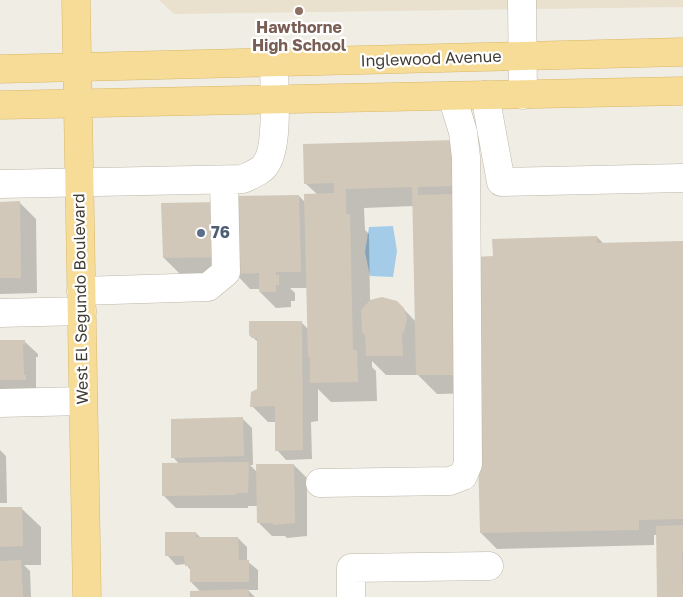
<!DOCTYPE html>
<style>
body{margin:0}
canvas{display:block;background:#f0ede4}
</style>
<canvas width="683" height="597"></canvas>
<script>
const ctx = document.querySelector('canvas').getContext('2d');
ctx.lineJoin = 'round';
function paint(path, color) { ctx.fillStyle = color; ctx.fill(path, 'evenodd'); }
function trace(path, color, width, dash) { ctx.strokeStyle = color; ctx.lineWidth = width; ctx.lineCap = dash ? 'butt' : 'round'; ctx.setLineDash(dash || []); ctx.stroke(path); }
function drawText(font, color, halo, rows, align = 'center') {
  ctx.font = font + ' "Golos Text",sans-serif'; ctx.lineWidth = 4.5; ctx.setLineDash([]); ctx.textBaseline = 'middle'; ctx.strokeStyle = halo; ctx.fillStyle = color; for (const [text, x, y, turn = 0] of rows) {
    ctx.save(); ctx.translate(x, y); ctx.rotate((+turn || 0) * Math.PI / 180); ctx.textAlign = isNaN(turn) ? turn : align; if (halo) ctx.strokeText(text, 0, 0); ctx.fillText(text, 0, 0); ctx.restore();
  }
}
paint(new Path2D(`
 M159,0h524v7l-509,7z`), '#e9e1ce');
paint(new Path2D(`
 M393,226l4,25 -4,26 -23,-1 -5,-24 4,-25z`), '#a4cce9');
paint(new Path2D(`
 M455,142l23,116h16l103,-21 7,7 79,-2v355h-25l-1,-62h-3v10l-157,4 -16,-16 -3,-140 -41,1 -19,-19h-32l-14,-14v6l4,4 1,30 -46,1 -13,-13v32l-7,1 1,37 -26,1 -9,-10 -1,-28h-8l-16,-16 7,-17 -1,-47 -8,-7 51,-13 7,7 -1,-41h-17l5,5v8h-4v6l-15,1 -16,-16v-3h-10l-16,-17 -54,2 -16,-16 56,-55 79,-7 6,6 12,-8 -12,-11zM414,206l2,116 -19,-20 -27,-1 -1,-67 -4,-4 -1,-22z
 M0,203h20l16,16 1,74 -37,1z
 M24,341l14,13v3h-2v30l2,2 -38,12v-59z
 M243,419l9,9 1,37h-3l8,8 36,-8 13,13v58l-20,2 -2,-2h-13l-13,-13 -1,-17h-10v2h-72l-13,-13 16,-31 -6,-7z
 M0,450l6,6 1,47h-7z
 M0,508h21l20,19v38h-17l6,6 1,26h-31z
 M196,533l5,5h37l9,9v14l11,9v20h-10l7,7h-64l10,-5 -10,-10v-11l-5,-7 -10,1 -9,-10z`), '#0003');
paint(new Path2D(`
 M456,140l1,46 -39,1v8l40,-1 -1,181h-41l-4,-188 -66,2v25h4l3,136h4l1,32 -48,1v-26h-2l-4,-163 30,-1v-10l-30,1 -1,-40z
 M299,195l2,77h-25v3h3v10h-3v7h-17v-19l-26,1 -1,-78z
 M20,201l1,77h-21v-76z
 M221,202l2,55 -60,1 -2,-55z
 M597,236v7l86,-2v278l-44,1v10l-159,3 -7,-276 20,-1 -1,-17z
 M382,297l15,4 7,7 3,11 -3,13 -2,1 1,23h-37l-1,-21 -3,-3 -1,-22 9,-10z
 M249,321h53l1,129 -28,1v-45l-25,1 1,-15 6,-3v-51h-5l-3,-3z
 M0,340h25v5l-2,-1 1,31h2v5h-26z
 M243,417l1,39 -73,2v-39z
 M249,462l-1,31h-12v2l-74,1v-33z
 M256,464h38l1,59 -22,2v-2h-16z
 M0,507h22l1,39 -23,1z
 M683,525v26h-1l1,46h-26l-1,-71z
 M165,532h31v5h42l1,23h10v22h-59v-16h-5l-1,-10h-19z
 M21,560l2,37h-23v-36z
 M249,589v8h-59v-6z`), '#d1c8ba');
const minor = new Path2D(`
 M522,0l1,95
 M485,95l16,87 182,-4
 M0,184l243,-5c8,-4 19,-8 23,-15 13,-18 8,-78 8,-101
 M81,291l127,-4 18,-15 -2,-92
 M0,313l82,-2
 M0,403l83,-2
 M320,483l130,-2 13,-5 5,-12 -2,-307 -3,-25 -11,-36
 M351,597v-29l138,-2`);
const major = new Path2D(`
 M76,0l11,597
 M0,69l683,-17
 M0,105l683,-14`);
trace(minor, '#beb7aa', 29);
trace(major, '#d9b869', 29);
trace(minor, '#fff', 28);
trace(major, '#f6dc97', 28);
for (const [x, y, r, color] of [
 [299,11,5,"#8d6e63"],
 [201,233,5,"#5c6f8a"]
]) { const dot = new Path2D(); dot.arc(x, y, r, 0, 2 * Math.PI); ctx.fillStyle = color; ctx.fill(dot); trace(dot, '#fff', 2); }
drawText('bold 16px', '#785e54', '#fff', [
 ["Hawthorne",299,28],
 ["High School",299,46]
]);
drawText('16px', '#423d34', '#fff', [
 ["Inglewood Avenue",431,59,-2],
 ["West El Segundo Boulevard",81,299,-91]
]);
drawText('bold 16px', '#4e5e75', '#fff', [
 ["76",211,233]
], 'left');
</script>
